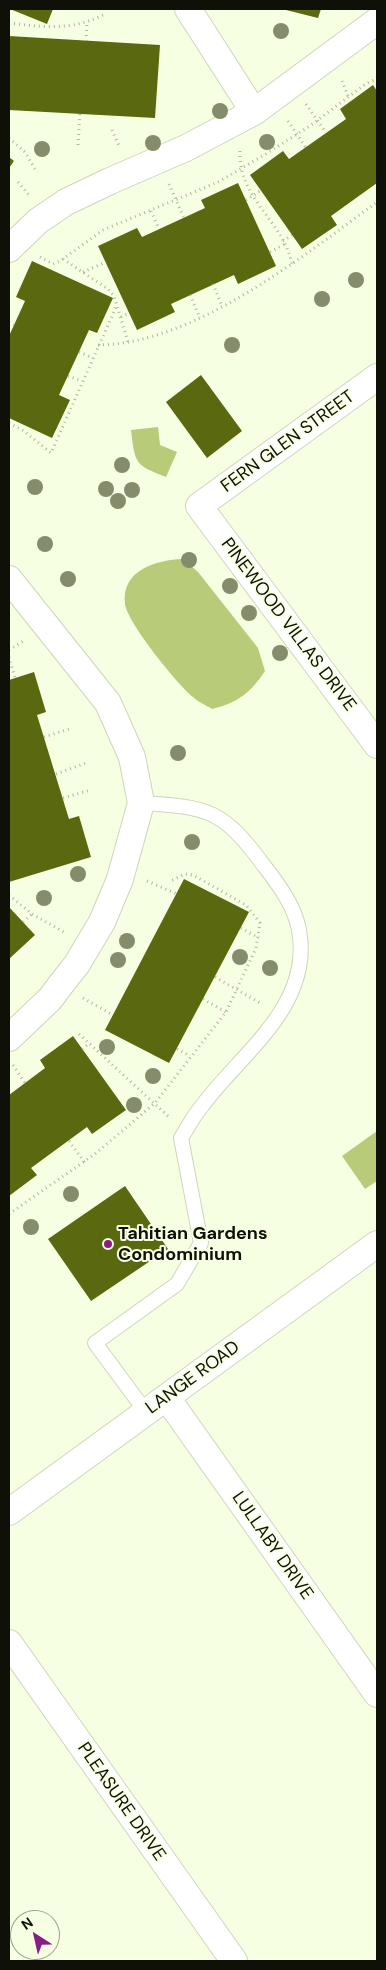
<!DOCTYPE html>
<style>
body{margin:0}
#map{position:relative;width:386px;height:1970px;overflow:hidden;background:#f7ffe3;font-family:"DM Sans",sans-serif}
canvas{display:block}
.frame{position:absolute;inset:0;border:10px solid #0f1108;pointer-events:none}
.north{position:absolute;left:10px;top:1910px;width:50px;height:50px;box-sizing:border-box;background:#f7ffe3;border:1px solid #9aa08b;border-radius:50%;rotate:325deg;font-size:14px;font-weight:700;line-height:20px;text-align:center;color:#0f1108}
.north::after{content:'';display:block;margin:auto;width:18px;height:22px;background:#881e84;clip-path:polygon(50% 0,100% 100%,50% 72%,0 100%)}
</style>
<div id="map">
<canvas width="386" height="1970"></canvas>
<div class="frame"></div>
<div class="north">N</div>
</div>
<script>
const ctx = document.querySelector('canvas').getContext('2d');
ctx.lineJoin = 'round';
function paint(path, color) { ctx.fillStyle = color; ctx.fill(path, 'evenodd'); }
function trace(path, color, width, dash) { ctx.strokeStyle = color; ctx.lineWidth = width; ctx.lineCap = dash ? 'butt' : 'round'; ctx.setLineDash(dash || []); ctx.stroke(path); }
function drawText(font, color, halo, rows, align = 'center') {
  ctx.font = font + ' "DM Sans",sans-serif'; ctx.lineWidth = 4; ctx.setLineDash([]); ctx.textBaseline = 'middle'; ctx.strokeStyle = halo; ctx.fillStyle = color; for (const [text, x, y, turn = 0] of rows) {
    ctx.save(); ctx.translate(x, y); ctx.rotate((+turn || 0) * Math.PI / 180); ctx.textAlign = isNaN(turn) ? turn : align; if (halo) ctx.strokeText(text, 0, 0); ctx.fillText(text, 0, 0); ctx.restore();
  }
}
paint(new Path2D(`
 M158,427l2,18 17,7 -11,25c-31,-12 -31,-13 -35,-47z
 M183,559l15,13 60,76 7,23c-14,21 -27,32 -53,38 -6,-4 -14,-7 -19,-12 -16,-13 -66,-75 -68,-93 -4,-34 31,-44 58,-45z
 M377,1131v50l-12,8 -23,-33z`), '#b8cb78');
paint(new Path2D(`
 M10,9h43l-6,15z
 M282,9h39l-3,9z
 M9,36l151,9 -5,73 -146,-8z
 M373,85l4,6v92l-46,33 6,9 -35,24 -52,-74 33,-24 6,8 57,-40 -6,-10z
 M9,157l5,4 -5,7z
 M238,183l38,83 -38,18 -4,-9 -63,29 4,8 -38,18 -39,-84 39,-18 5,9 63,-29 -4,-8z
 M32,261l81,37 -16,35 -8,-3 -30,65 11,5 -18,38 -43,-20v-82l16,-35 -9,-4z
 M201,375l41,56 -35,27 -41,-56z
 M34,672l12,40 -9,3 32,104 10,-3 12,41 -82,25v-202z
 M184,879l65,33 -80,151 -64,-33z
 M9,907l26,28 -26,24z
 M73,1036l53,74 -34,24 -5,-7 -56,41 6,7 -28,21v-101l36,-27 -5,-8z
 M125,1186l43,63 -77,52 -43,-62z`), '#5a690f');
const service = new Path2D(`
 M141,803c69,4 82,7 124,64 14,18 30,40 34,63 14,76 -58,123 -97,176 -8,9 -14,21 -21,32l20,105 -24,41 -82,59 51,69`);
const minor = new Path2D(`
 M188,9l66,103
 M9,249l29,-28 28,-19 44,-21 76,-33 68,-36 123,-91
 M377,377l-178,129 178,239
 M9,579l99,124 24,54 9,46 -21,76 -18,43 -25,42 -15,19 -12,16 -41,39
 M167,1398l210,296
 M9,1512l368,-268
 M9,1643l225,318`);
trace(service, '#ced5ba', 16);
trace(minor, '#ced5ba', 28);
trace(new Path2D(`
 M9,23c33,4 63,8 94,-8
 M86,41l1,-18
 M342,81l6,15
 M306,104l20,29
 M288,121l18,27
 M112,130l8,18
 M9,138l16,14 10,17
 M78,145l2,-31
 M240,151c-2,48 43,69 52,113
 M18,182l11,13
 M169,184l15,34
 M246,200l14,-9
 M151,211l8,18
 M283,241l9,-6
 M270,252l15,-8
 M40,257l13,7 7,-3 43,-31 115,-48 43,-25 49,-31 57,-43 10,-4
 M63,259l45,30 6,7 14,46
 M83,272l23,-10
 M213,284l9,22
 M190,295l10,23
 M121,317l8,-4
 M9,322l5,3
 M98,345c96,-1 204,-88 279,-143
 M79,352l14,6
 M68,376l14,5
 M9,423l15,8 27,22 66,-148
 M9,650l16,-10
 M9,657l6,21
 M44,737l25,-8
 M56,774l30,-11
 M63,798l28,-8
 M147,881l30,13
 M9,895l23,19 32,18
 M23,922l9,-8
 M241,928l18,10
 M215,977l47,27
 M83,998l30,17
 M203,999l23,13
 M79,1034l90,83
 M82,1049l7,-5
 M177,1049l13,7
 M13,1065l12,18
 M69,1141l16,22
 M9,1214l86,-60 60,-51 71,-91 30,-64 4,-25 -14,-18 -53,-30 -8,-1 -14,7`), '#afb69f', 3, [1, 4]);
trace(service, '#fff', 14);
trace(minor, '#fff', 26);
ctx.fillStyle = '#848c6b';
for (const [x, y] of [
 [281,31],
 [220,111],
 [267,142],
 [153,143],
 [42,149],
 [356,280],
 [322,299],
 [232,345],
 [122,465],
 [35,487],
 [106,489],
 [132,490],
 [118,501],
 [45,544],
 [189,560],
 [68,579],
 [230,586],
 [249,613],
 [280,653],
 [178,753],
 [192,842],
 [78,874],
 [44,898],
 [127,941],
 [240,957],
 [118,960],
 [270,968],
 [107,1047],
 [153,1076],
 [134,1105],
 [71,1194],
 [31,1227]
]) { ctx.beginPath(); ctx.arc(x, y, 8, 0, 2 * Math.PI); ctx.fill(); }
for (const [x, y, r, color] of [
 [108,1244,5,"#881e84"]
]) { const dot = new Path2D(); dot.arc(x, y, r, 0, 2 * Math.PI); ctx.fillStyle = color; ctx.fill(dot); trace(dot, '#f7ffe3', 2); }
drawText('18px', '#0f1108', '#f7ffe3', [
 ["FERN GLEN STREET",288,442,-36],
 ["PINEWOOD VILLAS DRIVE",288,625,53],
 ["LANGE ROAD",193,1378,-36],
 ["LULLABY DRIVE",272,1546,55],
 ["PLEASURE DRIVE",121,1802,55]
]);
drawText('bold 18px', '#0f1108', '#f7ffe3', [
 ["Tahitian Gardens",118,1234],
 ["Condominium",118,1255]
], 'left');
</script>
